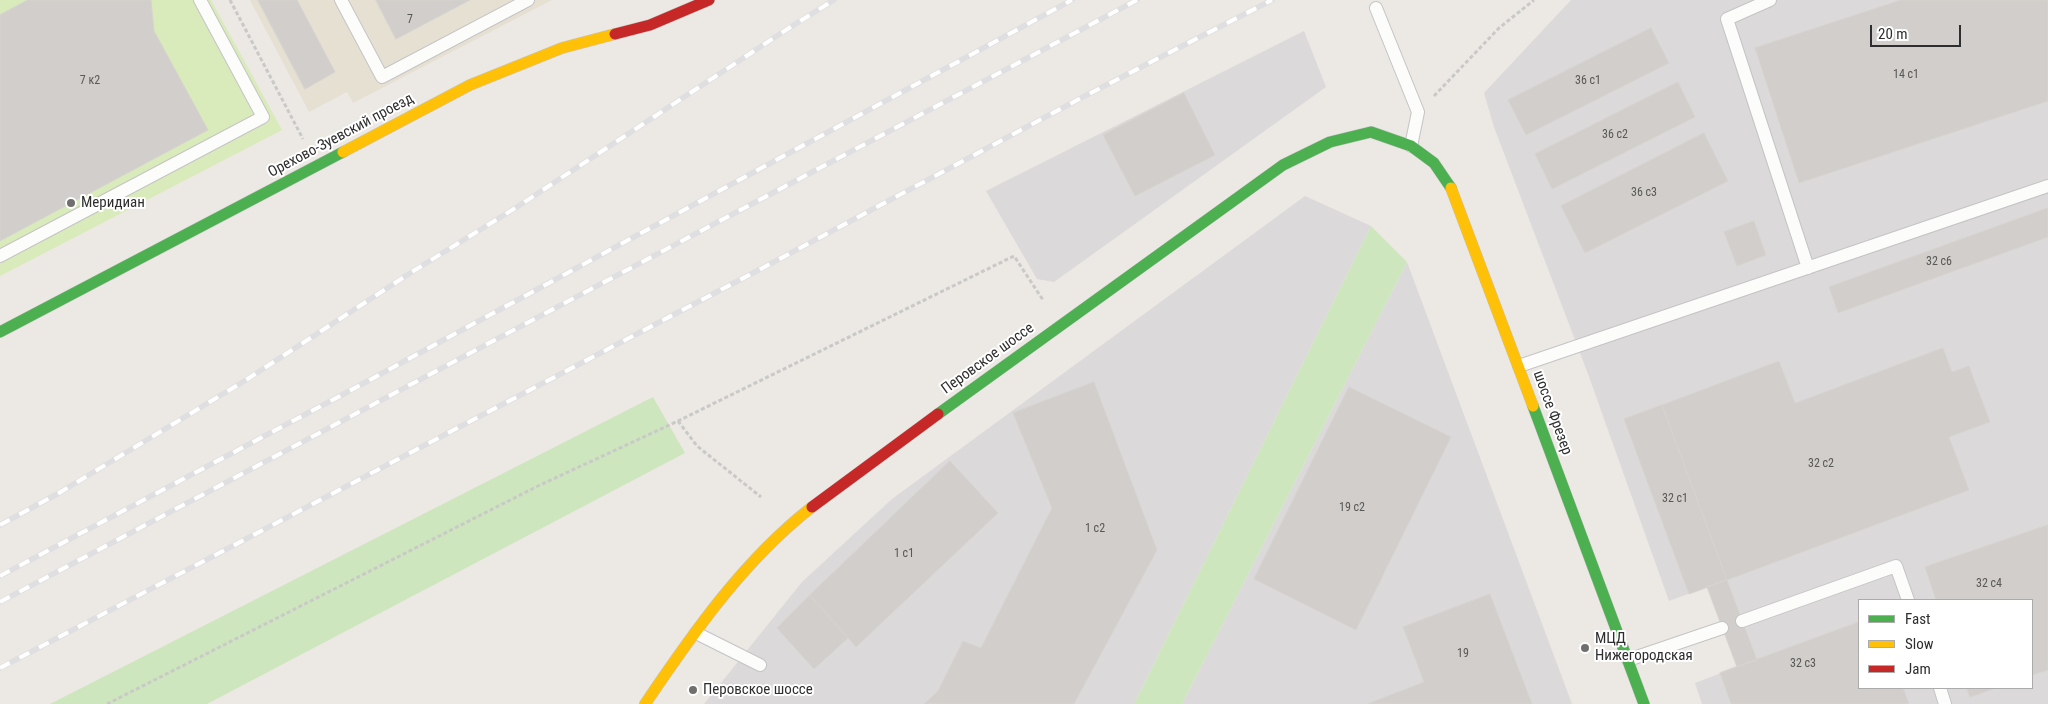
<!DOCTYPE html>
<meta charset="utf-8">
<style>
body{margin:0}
#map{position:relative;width:2048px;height:704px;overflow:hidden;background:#ece8e4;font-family:"Roboto Condensed",sans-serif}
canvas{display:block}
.legend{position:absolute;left:1858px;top:599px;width:175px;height:90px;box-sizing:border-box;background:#fff;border:1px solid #ababab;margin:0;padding:6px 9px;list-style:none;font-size:15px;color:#2e2e2e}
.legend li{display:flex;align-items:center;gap:10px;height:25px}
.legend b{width:25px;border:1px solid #ababab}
.scale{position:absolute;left:1870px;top:25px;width:91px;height:22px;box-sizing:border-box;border:2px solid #2e2e2e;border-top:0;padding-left:6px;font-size:15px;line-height:18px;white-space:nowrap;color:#2e2e2e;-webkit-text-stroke:4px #fff;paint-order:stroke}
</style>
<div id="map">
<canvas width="2048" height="704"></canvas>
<ul class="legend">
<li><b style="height:6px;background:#4caf50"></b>Fast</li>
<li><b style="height:6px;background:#ffc107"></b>Slow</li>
<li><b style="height:6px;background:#c62828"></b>Jam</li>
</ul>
<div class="scale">20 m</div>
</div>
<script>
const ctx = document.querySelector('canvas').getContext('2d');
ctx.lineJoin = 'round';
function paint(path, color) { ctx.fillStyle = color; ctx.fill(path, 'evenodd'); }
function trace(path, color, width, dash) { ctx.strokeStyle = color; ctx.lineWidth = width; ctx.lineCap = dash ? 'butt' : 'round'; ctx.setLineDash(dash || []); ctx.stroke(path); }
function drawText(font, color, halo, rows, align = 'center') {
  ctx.font = font + ' "Roboto Condensed",sans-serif'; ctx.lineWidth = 4; ctx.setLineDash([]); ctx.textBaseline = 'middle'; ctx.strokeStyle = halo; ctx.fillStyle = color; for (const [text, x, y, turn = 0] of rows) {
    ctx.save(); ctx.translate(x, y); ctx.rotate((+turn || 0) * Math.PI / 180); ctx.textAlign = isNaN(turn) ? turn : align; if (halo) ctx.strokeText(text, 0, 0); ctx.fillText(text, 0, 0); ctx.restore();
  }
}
paint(new Path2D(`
 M1571,0h477v704h-346l-7,-21 42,-16 -30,-80 -38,14 -81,-227 -94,-247 -10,-34zM1859,600h173v88h-173z
 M1304,31l22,56 -272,195 -17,-3 -51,-88z
 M1305,196l66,30 -237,478h-430l98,-122 90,-83z
 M1407,262l165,442h-390z`), '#dcd9db');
paint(new Path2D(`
 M250,0h302l-199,103 -6,-11 -38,20z`), '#e6e0d3');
paint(new Path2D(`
 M1371,226l36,36 -225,442h-48z
 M653,397l32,56 -478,251h-157z`), '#cee6be');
paint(new Path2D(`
 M0,0h211l71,130 -282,146z`), '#d9eabb');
const building = new Path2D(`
 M28,0h123l3,31 54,99 -208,111v-226z
 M258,0h39l38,72 -30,17z
 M376,0h94l-74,39z
 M1901,0h147v101l-249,82 -44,-135z
 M1651,28l18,35 -143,72 -18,-35z
 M1678,82l17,35 -143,72 -17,-35z
 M1184,93l31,62 -80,41 -32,-61z
 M1704,133l24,48 -143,72 -24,-47z
 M2048,208v29l-210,76 -9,-26z
 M1754,221l12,34 -29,11 -13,-34z
 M1943,348l9,24 17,-6 21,56 -41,15 20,53 -242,90 -65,-175 117,-44 16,42z
 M1094,382l63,168 -83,154h-150l14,-13 25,-50 18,7 71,-140 -39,-95z
 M1349,387l102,50 -95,193 -102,-51z
 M1662,405l65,175 -38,14 -65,-175z
 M950,461l48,52 -142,134 -46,-52z
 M2048,525v145l-16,5v-75h-96l-11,-33z
 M1727,580l30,80 -20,7 -30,-80z
 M1490,594l42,110h-165l57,-22 -21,-55z
 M810,595l38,43 -34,31 -37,-41z
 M1859,622v66h44l6,16h-178l-11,-31z
 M1967,688h29l-26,9z`);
paint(building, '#d1cecb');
trace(building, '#d7d4d0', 1);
const lane = new Path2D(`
 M341,0l41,77 146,-77
 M1770,0l-43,19 81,249
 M1376,8l42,104 -7,34
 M0,256l263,-139 -63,-117
 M1519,366l529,-180
 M1742,621l154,-55 12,34
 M696,633l64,32
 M1628,660l94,-32
 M1940,688l5,16`);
const fast = new Path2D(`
 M0,332l343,-180
 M1533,406l111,298
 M938,414l345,-249 47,-23 41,-10 40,14 23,17 17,25`);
const slow = new Path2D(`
 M343,152l127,-67 92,-37 53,-14
 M1451,188l82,218
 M645,704c48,-71 99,-144 167,-197`);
const jam = new Path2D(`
 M615,34l35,-9 59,-25
 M812,507l126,-93`);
trace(lane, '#c5c4c5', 14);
trace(fast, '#c5c4c5', 12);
trace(slow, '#c5c4c5', 12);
trace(jam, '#c5c4c5', 12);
trace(new Path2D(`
 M230,0l73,139
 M1434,96l65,-68 35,-28
 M678,421l19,25 64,51
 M107,704l431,-218 140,-65 336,-165 29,44`), '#c9c9c8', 3, [4, 2.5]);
trace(lane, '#fcfcfb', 12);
trace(fast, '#4caf50', 11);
trace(slow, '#ffc107', 11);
trace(jam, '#c62828', 11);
const rail = new Path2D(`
 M0,525l59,-32 187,-113 169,-110 102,-63 272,-179 45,-28
 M0,576l340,-180 732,-396
 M0,602l1137,-602
 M0,668l772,-405 309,-165 191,-98`);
trace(rail, '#dfdfe1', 5.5);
trace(rail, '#fff', 4, [11]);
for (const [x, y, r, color] of [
 [71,203,5,"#706f6e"],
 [1585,648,5,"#706f6e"],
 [693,690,5,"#706f6e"]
]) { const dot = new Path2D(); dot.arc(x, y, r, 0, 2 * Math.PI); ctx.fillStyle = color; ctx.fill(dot); trace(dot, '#fff', 2); }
drawText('12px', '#585857', null, [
 ["7",410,20],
 ["14 с1",1906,75],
 ["7 к2",90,81],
 ["36 с1",1588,81],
 ["36 с2",1615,135],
 ["36 с3",1644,193],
 ["32 с6",1939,262],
 ["32 с2",1821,464],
 ["32 с1",1675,499],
 ["19 с2",1352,508],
 ["1 с2",1095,529],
 ["1 с1",904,554],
 ["32 с4",1989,584],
 ["19",1463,654],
 ["32 с3",1803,664]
]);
drawText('15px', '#2e2e2e', '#fff', [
 ["Орехово-Зуевский проезд",341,136,-28],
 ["Перовское шоссе",988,359,-36],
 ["шоссе Фрезер",1552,413,70]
]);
drawText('15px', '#2e2e2e', '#fff', [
 ["Меридиан",81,203],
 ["МЦД",1595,639],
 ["Нижегородская",1595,656],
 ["Перовское шоссе",703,690]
], 'left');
</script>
